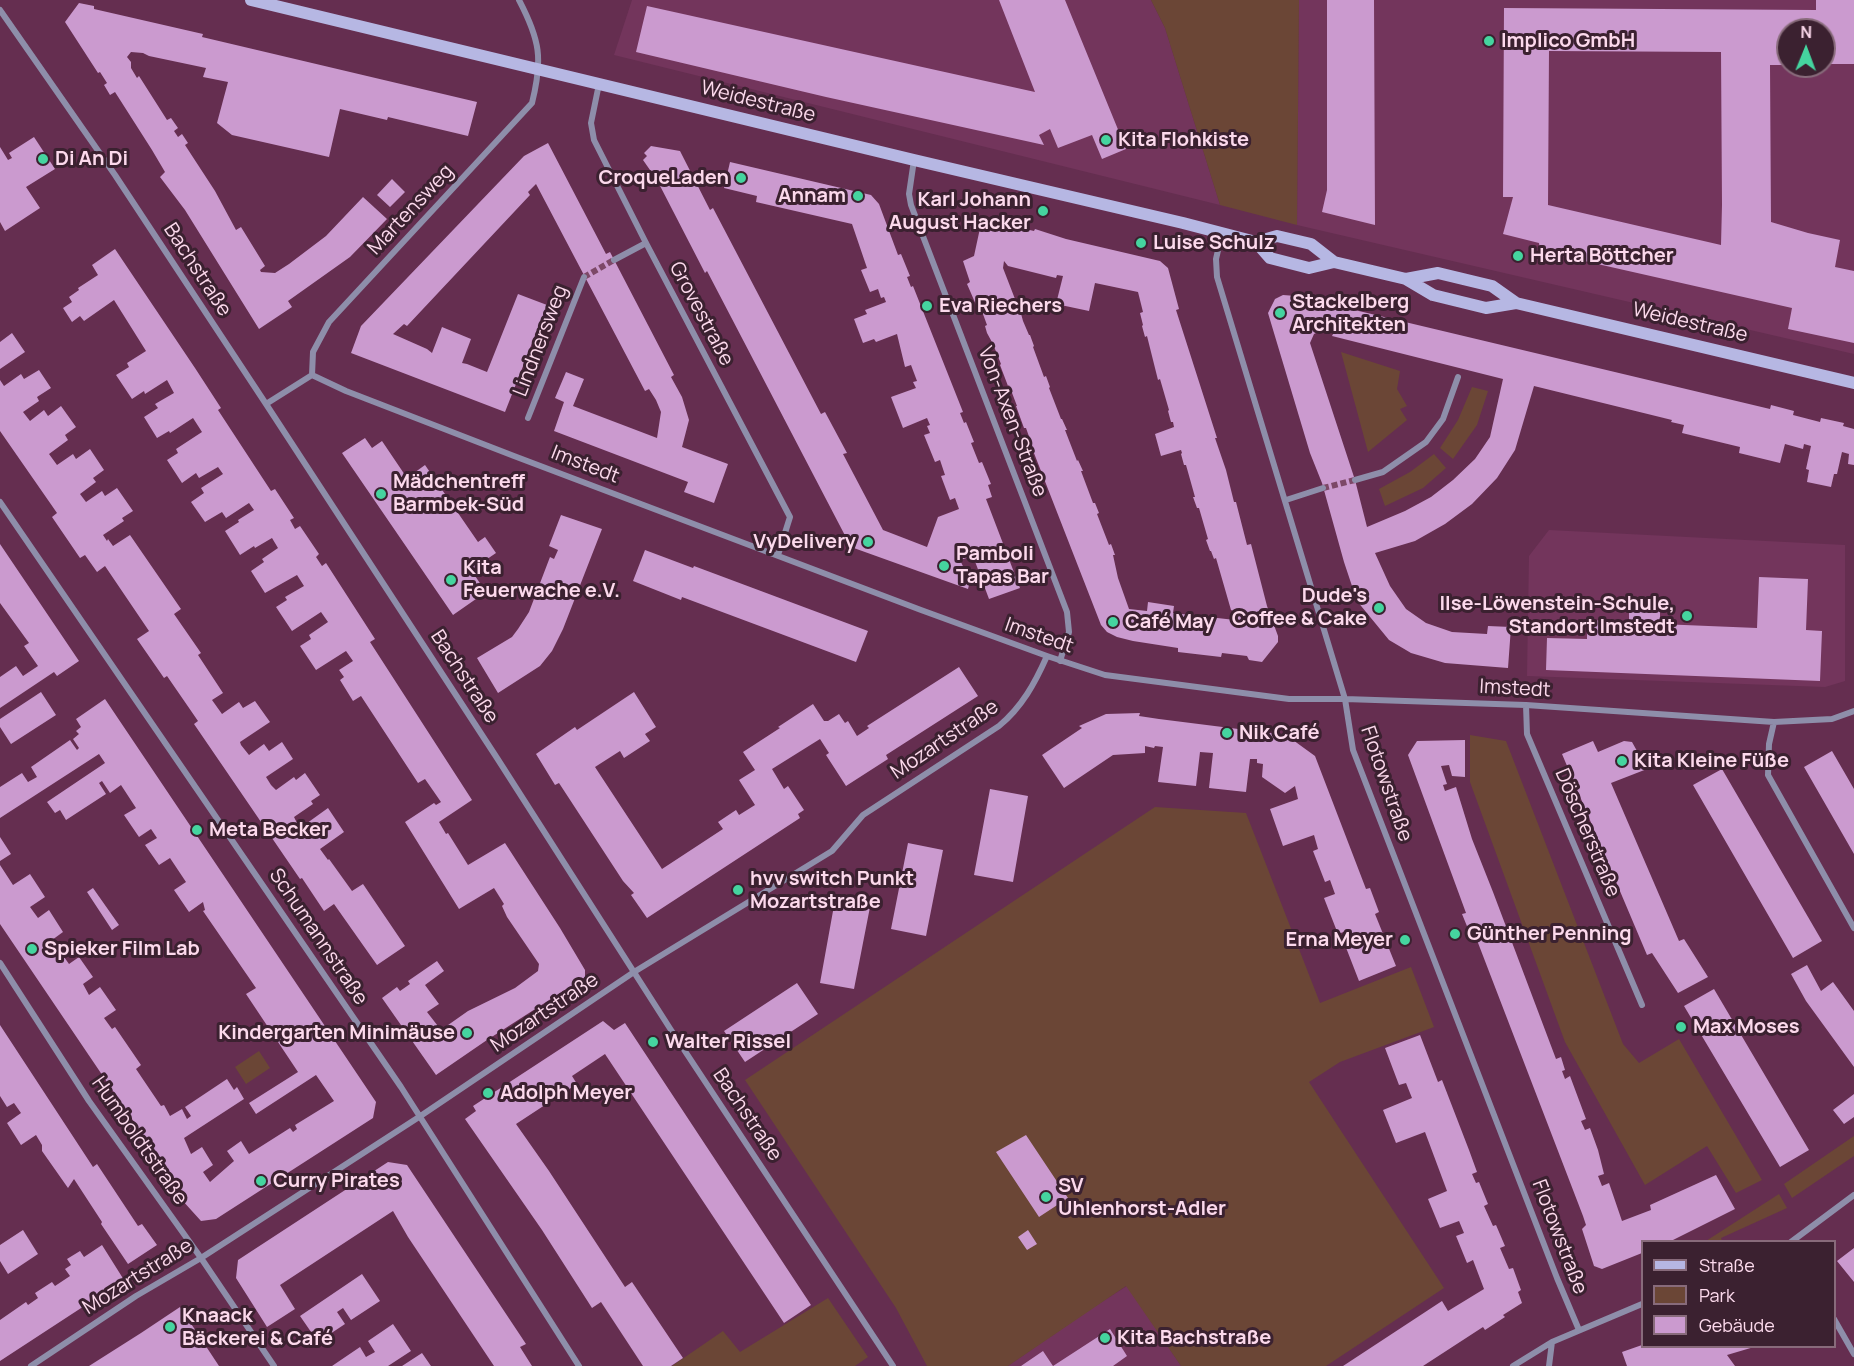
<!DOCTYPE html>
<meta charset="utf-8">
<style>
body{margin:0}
#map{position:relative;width:1854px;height:1366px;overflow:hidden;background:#652e50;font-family:Manrope,sans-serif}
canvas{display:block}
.legend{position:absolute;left:1641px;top:1240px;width:195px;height:108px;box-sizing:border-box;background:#3b2130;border:2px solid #886b7b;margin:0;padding:8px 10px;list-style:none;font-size:18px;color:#fcd9ec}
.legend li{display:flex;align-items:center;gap:12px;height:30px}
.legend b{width:30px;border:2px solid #886b7b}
.north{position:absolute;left:1776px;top:18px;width:60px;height:60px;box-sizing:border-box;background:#3b2130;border:2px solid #886b7b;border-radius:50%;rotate:1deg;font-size:16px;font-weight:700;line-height:24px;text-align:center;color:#fcd9ec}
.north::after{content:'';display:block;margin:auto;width:21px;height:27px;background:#45d49f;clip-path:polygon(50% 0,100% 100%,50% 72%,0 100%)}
</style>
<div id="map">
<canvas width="1854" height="1366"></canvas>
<ul class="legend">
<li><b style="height:8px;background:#b6b7e3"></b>Straße</li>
<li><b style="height:16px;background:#6b4636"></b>Park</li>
<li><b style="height:16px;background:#cb9acf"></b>Gebäude</li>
</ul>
<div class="north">N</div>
</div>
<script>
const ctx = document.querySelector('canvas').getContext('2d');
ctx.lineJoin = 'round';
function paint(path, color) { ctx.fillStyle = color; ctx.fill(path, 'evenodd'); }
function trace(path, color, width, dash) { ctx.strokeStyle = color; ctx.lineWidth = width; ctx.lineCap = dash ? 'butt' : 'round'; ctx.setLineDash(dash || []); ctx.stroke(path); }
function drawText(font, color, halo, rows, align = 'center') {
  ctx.font = font + ' Manrope,sans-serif'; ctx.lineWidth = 6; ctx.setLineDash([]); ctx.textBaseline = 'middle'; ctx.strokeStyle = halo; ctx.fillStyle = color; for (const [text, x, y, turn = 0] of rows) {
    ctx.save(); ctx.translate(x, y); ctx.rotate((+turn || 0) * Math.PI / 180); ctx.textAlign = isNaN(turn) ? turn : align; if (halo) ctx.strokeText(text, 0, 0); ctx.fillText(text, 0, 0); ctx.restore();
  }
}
paint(new Path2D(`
 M632,0h519l14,28 55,177 -606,-150z
 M1299,0h555v354l-557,-129zM1788,30h36v36h-36z
 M1549,530l296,15v136l-20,6 -298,-11 2,-120z
 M1127,1286l54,80h-173l81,-56z`), '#73355c');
paint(new Path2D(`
 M1151,0h148l-2,225 -77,-20 -55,-177z
 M1341,352l59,19 -3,18 10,17 -7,3 7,11 -39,32z
 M1472,387l16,4 -11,34 -24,34 -13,-11 18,-28z
 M1434,454l12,14 -23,20 -38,18 -6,-17 31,-17z
 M1470,735l36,6 117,303 16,19 40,-24 83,141 -26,13 -29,-47 -62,39 -80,-143 -95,-260z
 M1155,807l91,6 74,190 91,-36 23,60 -94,35 -31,20 135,206 -118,78h-145l-55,-80 -118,80h-81l-31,-58 -151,-228z
 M259,1051l11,17 -24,16 -11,-17z
 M1854,1136v20l-62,42 -8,-14z
 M1779,1194l8,14 -66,30 1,3h-16z
 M828,1298l40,59 -13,9h-183l51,-35 17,21z`), '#6b4636');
paint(new Path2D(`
 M999,0h66l61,149 -24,10 -10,-24 -34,13 -8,-19 -11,6 5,10 -218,-48 -190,-45 11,-46 388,86z
 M1327,0h47l1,225 -53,-13 5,-22z
 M1816,0h38v64h-30v-34h-36v35h-18l1,157 37,11 32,7 -5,27 19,4v72l-66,-14 4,-21 -252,-57 -1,-8 -36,-9 10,-37h-10l1,-189 312,2zM1549,51l172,1 1,153 -1,40 -173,-40z
 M79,3l15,3v3l109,25 -1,3 275,65 -9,34 -80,-19 -1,3 -47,-11 -11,48 -97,-22 -15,-12 11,-41 -25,-5 3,-9 -57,-12 -6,-3 -12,-1 -4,5 4,5v6l6,10 2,-2 28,44 4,-2 7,10 -4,3 4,6 4,-3 6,9 -3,2 30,46 21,39 5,-3 24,39 -5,4 1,2 14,1 14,-9 37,-28 37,-39 24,22 -37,38 -62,44 4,6 -33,22 -74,-119 -25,-33 5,-5 -13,-22 -37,-58 -5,3 -6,-10 3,-2 -7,-11 -2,1 -33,-51z
 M34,137l21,32 -29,18 14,21 -35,23 -5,-9v-75l8,13 4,-2 -3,-5z
 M548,143l58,111 4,-2 64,123 -3,2 11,20 7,23 -7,27 46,17 -14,39 -30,-11 4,-10 -134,-51 10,-29 -9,-4 11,-26 18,7 -11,27 84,32 4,-26 -5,-12 -7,-11 -4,2 -109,-207 -8,8 2,3 -123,131 -3,-2 -11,10 34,15 5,4 10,-26 29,12 -9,24 5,1 20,8 31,-78 29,11 -42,107 -154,-59 10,-27 163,-170z
 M651,146l29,5 30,59 3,-2 108,206 4,-2 22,41 -4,1 40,76 44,17 11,-30 21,-8 -4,-11 -5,2 -9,-24 4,-1 -5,-15 -5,2 -11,-27 6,-2 -3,-7 3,-1 -3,-7 -24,10 -12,-31 25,-9 -3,-6 4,-1 -6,-16 -6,2 -8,-33 -21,8 -2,-3 -11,4 -9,-24 13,-5 -2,-4 21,-8 -2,-5 -3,1 -3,-9 -8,3 -9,-22 6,-2 -15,-44 -96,-22 1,-6 -33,-8 6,-26 141,33 8,9 19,51 3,-1 9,22 -3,1 4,10 2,-1 50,126 -3,1 4,10 2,-1 8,20 -3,1 8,20 3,-1 9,22 -3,1 4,12 -6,2 34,89 -31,11 -16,-43 -13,4 10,21 -2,8 -117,-42 -144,-276 -2,2 -48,-93 -14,-20 4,-4 -3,-3z
 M392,179l13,13 -15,15 -13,-12z
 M982,219l52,12 1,-2 31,10 94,22 8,7 11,41 -3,1 41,128h-2l11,32 8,32h2l11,43 4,-1 16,62 11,30v6l-16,20 -13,-2 -2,-4 -25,-3 -1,4 -43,-5v-4l-45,-7 -16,-4 -10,-5 -6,-7 -69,-177h1l-7,-20h-2l-8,-22h1l-8,-21 -1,1 -8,-21 1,-1 -8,-20 -6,-11 -2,-7 2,-1 -7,-19 -3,1 -10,-23 3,-2 -7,-21 11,-5zM1004,261l4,5 48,12 1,-3 6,1 -7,28 33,7 6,-28 43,9 5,20 -3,1 3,12 -1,1 3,11 2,-1 11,44 2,-1 9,31 -1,1 3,11h2l1,5 -19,7 6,22 20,-6 1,3 -1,1 3,11h2l9,32h-2l4,11h2l9,31 -2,1 4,11h1l3,8 2,-1 15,52 6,3 -2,7 -62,-7 1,-7 -26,-4 -1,9 -18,-2 -11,-31 -5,-23h2l-4,-11 -2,1 -12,-31 2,-1 -4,-10h-2l-12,-32h2l-5,-11 -1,1 -12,-31h2l-5,-11h-1l-12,-31 1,-1 -4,-11 -2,1 -11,-30 1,-1 -4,-11h-1l-6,-14 -6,-22h-2l-12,-31z
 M115,249l80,119 26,40 -3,2 53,81 4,-2 19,29 -4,2 5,9 5,-3 19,28 -3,3 6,9 4,-3 49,76 -5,3 102,158 -33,22 7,12 2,-1 20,32 37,-22 55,85 25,42v7l-98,63 -51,35 -54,-77 15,-11 3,4 10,-7 -2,-3 29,-20 7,10 -19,14 14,19 -12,8 14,18 27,-19 47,-23 23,-17 1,-7 -32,-47 -5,-11 2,-2 -10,-16 -35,21 -54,-87 29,-19 2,2 5,-3 -16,-23 -7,4 -57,-87 -8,5 -13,-21 4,-3 -5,-7 14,-9 -7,-10 -30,19 -16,-24 11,-7 -2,-4 19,-13 -7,-10 -29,19 -16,-24 11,-7 -2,-3 19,-11 -7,-11 -32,18 -14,-22 13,-9 -2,-3 16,-11 -6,-10 -17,10 -1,-2 -14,9 -15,-24 14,-9 -1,-2 16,-10 -5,-7 -23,15 -4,-6 -17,10 -14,-20 13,-9 -3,-5 22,-14 -5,-7 -19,11 -3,-5 -14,10 -15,-23 11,-7 -2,-4 26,-17 -9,-14 -23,15 -1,-2 -12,7 -13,-21 14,-9 -3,-4 19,-11 -7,-13 -22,14 -1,-3 -12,8 -16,-24 13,-8 -2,-4 19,-12 -32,-51 -30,21 -4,-5 -8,6 -9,-14 9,-6 -3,-5 10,-7 -1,-2 20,-13 -6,-10z
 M1283,295l13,1 474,113 1,-4 23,6 -1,4 27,7 1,-4 23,5 -1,3 11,3v36l-6,-1 1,-10 -7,-2 -5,22h-3l-3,13 -24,-5 2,-12 -3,-1 5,-23 -7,-2 -1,5 -18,-5 -5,19 -41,-10 1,-6 -58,-14 2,-8 -13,-3 1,-2 -138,-34 -19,64 -18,28 -25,26 -27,20 -30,17 -40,12 15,33 16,23 20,14 26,9 35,2 1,-8 23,1 -3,41 -63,-5 -34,-10 -22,-13 -32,-39 -13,-39 -22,-79 -12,-30 -42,-140 7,-14zM1322,330h13l-3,6 171,43 -13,58 -15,22 -22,21 -22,17 -26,14 -38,16 -12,-47 -45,-137 4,-9z
 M12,333l13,19 -25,17v-27z
 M39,370l12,18 -14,9 2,4 -16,11 7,9 14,-11 4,6 13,-10 15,21 -11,8 3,5 -19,14 8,11 16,-11 3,5 14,-10 14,21 -11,8 3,4 -16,12 6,8 16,-11 3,5 12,-8 16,23 -11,7 2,3 -21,14 4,6 1,-2 5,7 17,-11 51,74 -7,5 27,39 -3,2 25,38 -11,7 10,14 17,-12 4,6 12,-7 15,21 -30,20 1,3 8,10 15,-11 5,7 13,-9 11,17 -27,18 5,8 5,5 18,-13 2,3 9,-7 15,22 -9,6 2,3 -19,13 3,6 3,-1 3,4 25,-18 16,24 -24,17 8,11 1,-1 23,32 11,-7 42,62 -28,19 -43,-61 -10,7 -22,-33 -2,1 -106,-155 4,-3 -31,-45 -3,2 -27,-39 12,-8 -44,-65 -8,6 -12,-17 -5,3 -28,-41 5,-4 -57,-82v-51l4,6 17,-12 3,5z
 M365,438l7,10 10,-7 25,37 18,-13 53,77 7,-5 11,16 -25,17 15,22 -33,23 -111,-162z
 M561,515l41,14 -39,100 -11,22 -12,15 -42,27 -21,-35 35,-21 6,-8 11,-17 21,-55 4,2 4,-9 -9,-4z
 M0,544l79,117 -22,15 -3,-4 -54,36v-31l16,-11 7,10 15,-10 -14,-20 5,-3 -29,-40z
 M645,550l48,18 1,-2 174,65 -12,31 -174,-65 -1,3 -48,-19z
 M1759,577l49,2 -2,51 16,1 -2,50 -274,-11 1,-32 40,1v-19l42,2v-15l31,2v15l97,4z
 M959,667l19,29 -92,59 2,4 -42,27 -20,-31 3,-2 -9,-14 -48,30 12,20 4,-3 16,24 -6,4 2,4 -153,100 -16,-23 3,-2 -11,-12 -64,-98 -4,2 -19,-31 39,-27 2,3 57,-38 22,35 -11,7 5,7 -26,17 -4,-7 -25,16 67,102 61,-40 -5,-7 18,-12 3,5 16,-10 -16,-25 16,-10 -12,-18 37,-24 -2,-1 35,-23 11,17h4l11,-7 6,9 3,-2 9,15 12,-8 -2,-2z
 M41,692l15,23 -45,29 -11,-17v-8z
 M105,699l271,403 -3,16 -157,101 -15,2 -19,-21 -48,-78 -134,-198v-59l13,20 17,-11 15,23 -15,10 8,11 11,-8 14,22 -11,8 17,24 10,-7 14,20 -10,7 6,11 11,-8 16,23 -12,8 8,11 3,-2 26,38 -5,4 25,37 3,-1 6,11 12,-7 5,10 4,-3 -6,-9 42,-28 7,11 3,-3 7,12 -60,39 7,16 11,-7 11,18 -10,7 7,10 24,-21 -7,-10 14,-10 8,13 41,-26 3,4 4,-3 -2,-4 39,-24 -18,-26 -60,39 -7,-11 49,-31 -52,-78 10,-6 -53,-77 2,-1 -2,-8 -14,10 -15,-22 12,-8 -16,-24 -11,7 -14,-20 12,-7 -6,-9 -12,8 -15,-22 12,-7 -15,-23 -11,8 -8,-12 -3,2 7,11 -40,26 -6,-10 -5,3 -8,-11 58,-39 -6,-9 -99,64v-31l22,-14 6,9 9,-5 -6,-10 39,-27 7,10 2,-2 -6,-9 6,-5 -3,-3 5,-4 -5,-8z
 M1140,713l-1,3 20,3 127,16 29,21 51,133 4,-1 9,24 -4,2 21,52 -37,15 -14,-36 9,-4 -5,-11 -11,4 -14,-36 11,-4 -5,-14 -5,2 -12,-31 5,-2 -4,-14 -31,11 -13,-37 28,-10 -3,-13 -10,7 -23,-16 1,-13 -6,-1v-4h-7l-4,33 -37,-4 4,-35 -13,-1 -4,34 -38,-4 5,-35 -8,-1 -1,2 -9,-2v7l-32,2 -49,33 -22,-33 40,-27 -3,-2 27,-12z
 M1465,740v37l-13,-1 -3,-11 -8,1 6,18 -4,1 2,6 11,-4 16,52 21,53 63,167 5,-2 4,13 -3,1 3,8 5,-3 16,43 -5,2 4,9 5,-2 8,22 6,24 -6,2 4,10 7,-3 13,38 29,-11 -1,-5 66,-30 19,34 -66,33h-27v11l-40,16 -8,-3 -12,-37 4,-4 -3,-9 -108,-281 -4,1 -9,-22 4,-1 -58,-158 9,-14z
 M1593,741l5,11 26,-11 8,1 15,27 -36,14 68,158 5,-2 24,38 -30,16 -26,-40 -5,2 -85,-201z
 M1832,751l22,38v65l-50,-87z
 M1722,769l100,172 -29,17 -100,-173z
 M990,789l38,7 -15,86 -39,-7z
 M0,837l11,17 -11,7z
 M908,843l35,7 -17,86 -35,-7z
 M93,888l26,37 -7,5 -25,-38z
 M835,900l35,7 -16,82 -34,-6z
 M1807,965l14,26 12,-9 21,29v56l-48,-66 -15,-27z
 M797,983l21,31 -73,48 -21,-31z
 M1714,989l95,161 -29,17 -96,-161z
 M603,1021l11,9 11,-7 186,282 -27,18 -179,-269 -33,22 5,8 -61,40 33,47 76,116 7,-5 51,76 -12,8h-28l-42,-64 -9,6 -50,-78 -77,-111 11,-8 -3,-5z
 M0,1025l93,142 4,-3 41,62 4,-2 15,21 -29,19 -27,-40 1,-2 -28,-43 -6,9 -26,-37v-6l-6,-10 -15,10 -14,-22 14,-10 -7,-10 -7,4 -7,-11z
 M1420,1035l18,47 4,-2 27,70 8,22 -5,2 4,9 3,-1 9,22 -4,2 9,20 3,-1 9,21 -5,2 9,21 4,-1 8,22 -3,2 4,11 -19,12 2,2 -20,13 -2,-3 -60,39h-80l99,-65 6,10 36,-22 -11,-29 -6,3 -11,-27 8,-3 -5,-12 -19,7 -12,-29 19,-8 -22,-59 -29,11 -13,-33 29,-12 -6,-15 -7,2 -14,-37z
 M1854,1094v23l-10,7 -11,-14z
 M1026,1135l42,63 -29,19 -43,-65z
 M388,1162l19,3 119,179 -6,3 12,19h-38l-86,-129 -15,-26 -113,74 15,24 -28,18 -31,-49 2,-18z
 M23,1230l15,24 -30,20 -8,-13v-16z
 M1028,1230l9,14 -10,6 -9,-13z
 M102,1245l22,35 -124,81v-41l26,-18 2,3 10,-7 -3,-5 17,-11 3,4 15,-10 -5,-7 6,-4 -4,-6 13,-8 4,6z
 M1854,1248v34l-17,-21z
 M362,1274l18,27 -29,19 -8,-12 -6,4 8,12 -27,18 -18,-26z
 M180,1307l39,59h-130l52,-33z
 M393,1324l18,27 -23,15h-56l28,-19 6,10 9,-5 -7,-11z
 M1110,1329l17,27 -14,10h-92l22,-15 10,15z
 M1642,1345v2h112l-27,8 8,11h-108l-5,-14z
 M422,1353l9,13h-29z`), '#cb9acf');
trace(new Path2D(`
 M584,277l30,-17
 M1323,488l32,-8`), '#7c4867', 6, [6, 3]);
trace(new Path2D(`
 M0,10l115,165 151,229 231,354 174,272 222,336
 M599,84l-8,39 3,17 52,103 144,274 -12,38
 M914,160l-5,34 2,11 156,407 2,20 -9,29
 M1222,233l-6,26 1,18 128,422 8,51 204,528 22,52
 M614,260l32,-17
 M312,375l34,16 168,65 407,154 126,46 58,19 184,24h56l181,6 248,17 58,-3 22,-8
 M312,375l1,-23 16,-30 203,-219c11,-44 8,-63 -13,-103
 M266,404l46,-29
 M528,418l56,-141
 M1355,480l28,-8 43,-30 17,-23 15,-42
 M1286,500l37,-12
 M0,502l401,585 178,279
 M1526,705l1,29 115,271
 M1774,722l-5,22 -1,31 86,153
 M0,963l89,138 112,157 73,108
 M1791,1242l63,-47
 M1834,1319l20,35
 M31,1366l105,-70 65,-38 218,-141 215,-145 198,-121 31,-36 136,-89c23,-19 36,-43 48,-70
 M1513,1366l39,-24 90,-38
 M1549,1366l3,-24`), '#8e8eaa', 6);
trace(new Path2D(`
 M251,0l663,160 269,63 73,19 21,-6 34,8 23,18 72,17 27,16 53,13 30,-5
 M1256,242l14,16 39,10 25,-6
 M1406,279l32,-6 54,13 24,17 338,80`), '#b6b7e3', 12);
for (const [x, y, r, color] of [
 [1489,41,6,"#45d49f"],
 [1106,140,6,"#45d49f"],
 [43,159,6,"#45d49f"],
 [741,178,6,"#45d49f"],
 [858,196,6,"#45d49f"],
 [1043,211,6,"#45d49f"],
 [1141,243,6,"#45d49f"],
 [1518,256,6,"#45d49f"],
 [927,306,6,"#45d49f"],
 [1280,313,6,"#45d49f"],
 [381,494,6,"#45d49f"],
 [868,542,6,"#45d49f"],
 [944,566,6,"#45d49f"],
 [451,580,6,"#45d49f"],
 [1379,608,6,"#45d49f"],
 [1687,616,6,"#45d49f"],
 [1113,622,6,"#45d49f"],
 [1227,733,6,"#45d49f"],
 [1622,761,6,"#45d49f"],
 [197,830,6,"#45d49f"],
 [738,890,6,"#45d49f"],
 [1455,934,6,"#45d49f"],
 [1405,940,6,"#45d49f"],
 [32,949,6,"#45d49f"],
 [1681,1027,6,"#45d49f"],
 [467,1033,6,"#45d49f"],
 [653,1042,6,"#45d49f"],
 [488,1093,6,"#45d49f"],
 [261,1181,6,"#45d49f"],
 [1046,1197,6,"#45d49f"],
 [170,1327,6,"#45d49f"],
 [1105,1338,6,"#45d49f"]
]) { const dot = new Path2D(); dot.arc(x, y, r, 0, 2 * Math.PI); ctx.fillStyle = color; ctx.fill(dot); trace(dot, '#3b2130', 2); }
drawText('bold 20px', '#fcd9ec', '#3b2130', [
 ["Implico GmbH",1501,41],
 ["Kita Flohkiste",1118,140],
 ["Di An Di",55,159],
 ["CroqueLaden",729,178,"right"],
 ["Annam",846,196,"right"],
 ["Karl Johann",1031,200,"right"],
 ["August Hacker",1031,223,"right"],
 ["Luise Schulz",1153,243],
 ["Herta Böttcher",1530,256],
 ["Stackelberg",1292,302],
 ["Architekten",1292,325],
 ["Eva Riechers",939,306],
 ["Mädchentreff",393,482],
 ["Barmbek-Süd",393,505],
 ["VyDelivery",856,542,"right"],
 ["Pamboli",956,554],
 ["Tapas Bar",956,577],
 ["Kita",463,568],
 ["Feuerwache e.V.",463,591],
 ["Dude's",1367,596,"right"],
 ["Coffee & Cake",1367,619,"right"],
 ["Ilse-Löwenstein-Schule,",1675,604,"right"],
 ["Standort Imstedt",1675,627,"right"],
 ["Café May",1125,622],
 ["Nik Café",1239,733],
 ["Kita Kleine Füße",1634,761],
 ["Meta Becker",209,830],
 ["hvv switch Punkt",750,879],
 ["Mozartstraße",750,902],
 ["Günther Penning",1467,934],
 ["Erna Meyer",1393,940,"right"],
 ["Spieker Film Lab",44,949],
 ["Max Moses",1693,1027],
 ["Kindergarten Minimäuse",455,1033,"right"],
 ["Walter Rissel",665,1042],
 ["Adolph Meyer",500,1093],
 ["Curry Pirates",273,1181],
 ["SV",1058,1186],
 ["Uhlenhorst-Adler",1058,1209],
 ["Knaack",182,1316],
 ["Bäckerei & Café",182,1339],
 ["Kita Bachstraße",1117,1338]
], 'left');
drawText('20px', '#fcd9ec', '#3b2130', [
 ["Weidestraße",758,102,14],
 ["Martensweg",411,210,-47],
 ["Bachstraße",197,270,57],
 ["Grovestraße",701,314,62],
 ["Weidestraße",1690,323,13],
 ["Lindnersweg",541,341,-69],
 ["Von-Axen-Straße",1012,422,69],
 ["Imstedt",585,465,21],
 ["Imstedt",1039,636,19],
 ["Bachstraße",464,677,57],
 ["Imstedt",1515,689,3],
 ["Mozartstraße",945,740,-34],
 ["Flotowstraße",1386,784,71],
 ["Döscherstraße",1587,833,67],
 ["Schumannstraße",318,937,56],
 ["Mozartstraße",545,1013,-34],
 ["Bachstraße",747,1115,56],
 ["Humboldtstraße",139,1141,55],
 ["Flotowstraße",1559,1237,69],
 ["Mozartstraße",138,1277,-32]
]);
</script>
